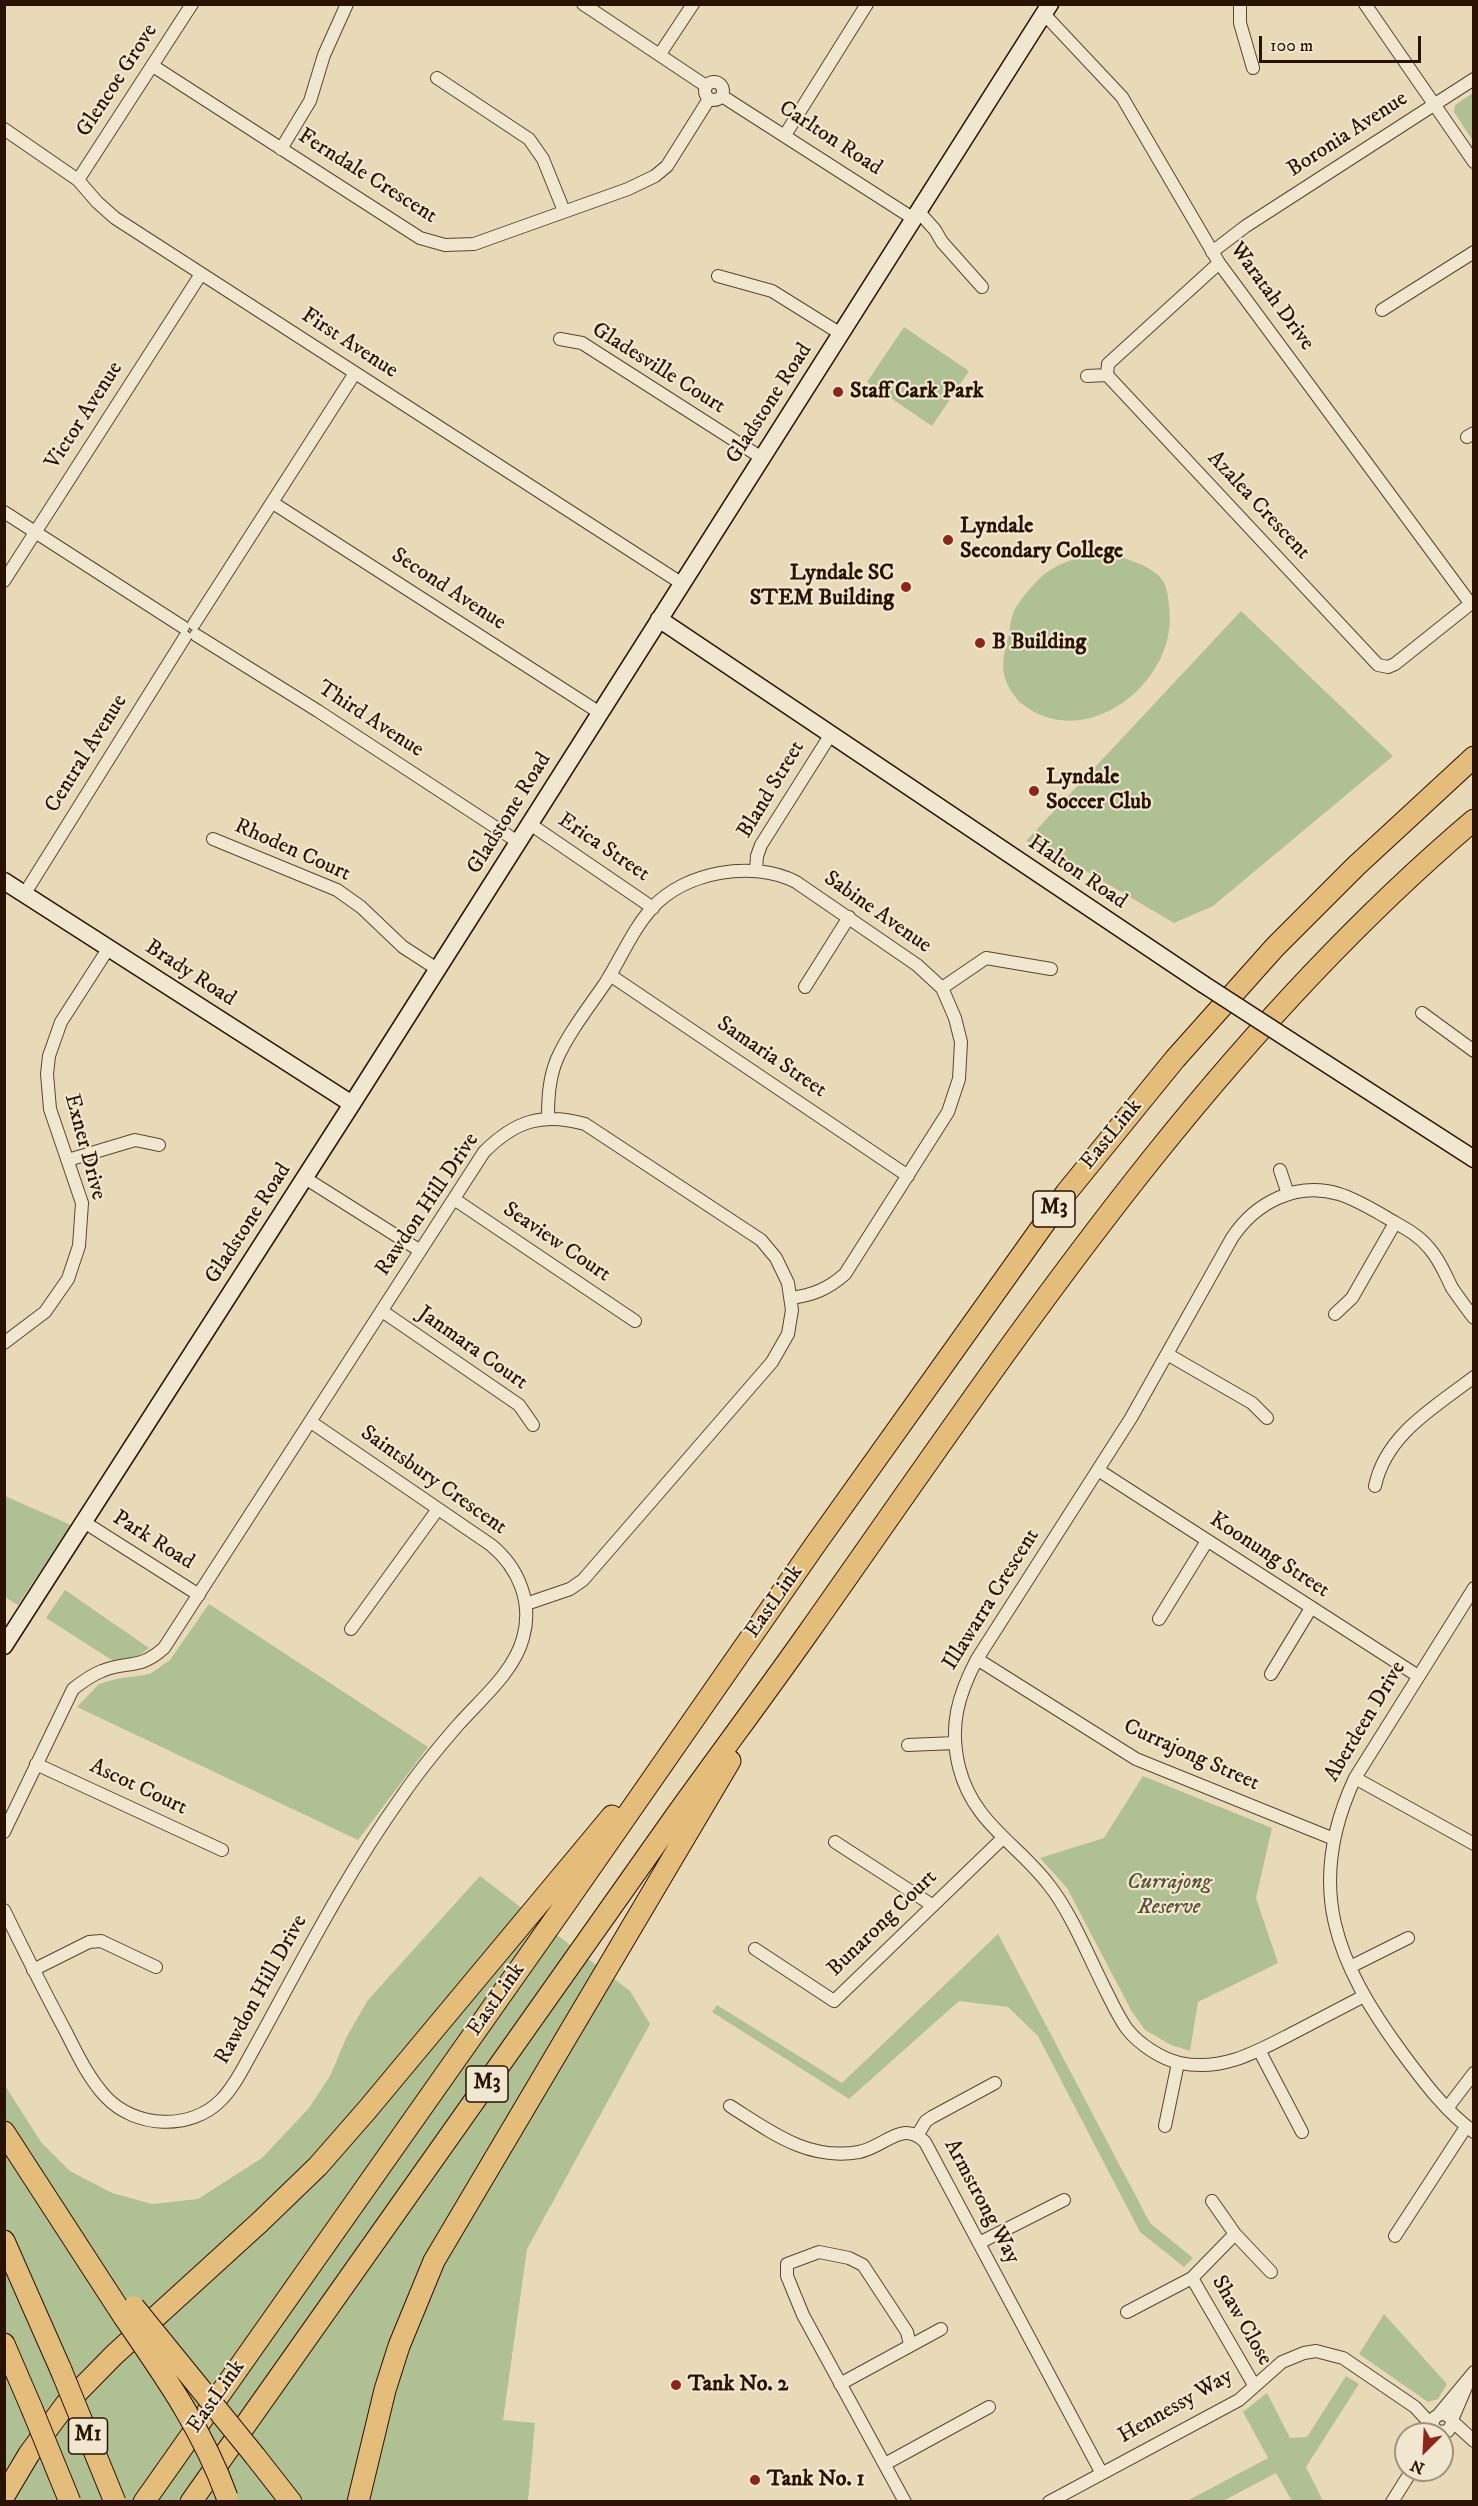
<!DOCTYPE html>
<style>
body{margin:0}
#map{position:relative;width:1478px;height:2506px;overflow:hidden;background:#e8dab6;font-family:"IM FELL DW Pica",serif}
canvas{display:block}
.frame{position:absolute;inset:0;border:6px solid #2a1203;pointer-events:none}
.north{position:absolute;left:1394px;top:2422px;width:60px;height:60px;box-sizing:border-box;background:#f0e7d0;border:2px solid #a1927e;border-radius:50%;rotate:204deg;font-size:16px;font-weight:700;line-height:24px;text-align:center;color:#2a1203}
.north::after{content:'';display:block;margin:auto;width:21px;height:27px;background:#8f2418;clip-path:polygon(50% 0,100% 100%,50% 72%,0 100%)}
.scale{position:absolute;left:1259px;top:36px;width:162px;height:27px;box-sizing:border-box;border:3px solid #2a1203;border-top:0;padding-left:8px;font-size:18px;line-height:21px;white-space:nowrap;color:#2a1203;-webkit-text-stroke:4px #f0e7d0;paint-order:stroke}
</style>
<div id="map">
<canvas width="1478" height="2506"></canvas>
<div class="frame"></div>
<div class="north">N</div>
<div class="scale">100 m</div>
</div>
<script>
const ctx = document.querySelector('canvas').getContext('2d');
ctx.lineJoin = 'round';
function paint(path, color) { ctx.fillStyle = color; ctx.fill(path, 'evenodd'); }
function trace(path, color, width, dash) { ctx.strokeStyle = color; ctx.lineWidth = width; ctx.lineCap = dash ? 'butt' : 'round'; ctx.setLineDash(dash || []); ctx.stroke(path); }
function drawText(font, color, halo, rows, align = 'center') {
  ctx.font = font + ' "IM FELL DW Pica",serif'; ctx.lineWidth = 4.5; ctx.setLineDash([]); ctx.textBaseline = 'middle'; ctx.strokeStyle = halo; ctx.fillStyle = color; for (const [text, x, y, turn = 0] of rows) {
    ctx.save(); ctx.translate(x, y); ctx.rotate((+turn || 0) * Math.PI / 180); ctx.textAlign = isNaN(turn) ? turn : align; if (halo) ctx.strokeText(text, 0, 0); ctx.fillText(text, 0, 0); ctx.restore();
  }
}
paint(new Path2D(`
 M1473,93v48l-19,-29 1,-7z
 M904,327l65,44 -37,55 -65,-44z
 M1101,551c18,6 43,11 58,25 8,8 9,19 10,30 11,74 -82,149 -147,98 -4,-2 -6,-7 -9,-10 -15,-23 -10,-35 -4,-60 1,-7 2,-16 5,-23 5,-10 17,-24 25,-32 16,-16 41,-22 62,-28z
 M1241,611l152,145 -180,150 -39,17 -129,-76 -19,-6z
 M5,1496l66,29 -53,80 -13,-8z
 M65,1590l84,58 -13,10 -21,4 -69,-44z
 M209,1604l219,143 -70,93 -281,-133 22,-23 17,-5 34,-5 20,-14z
 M1143,1776l129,52 -16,70 22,65 -80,39 -8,49 -19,-6 -26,-15 -14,-20 -64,-122 -27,-30 64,-20z
 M480,1876l150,115 20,33 -123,225 -24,171 32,3 -7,78h-523l-1,-417 37,58 29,29 42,22 40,11 46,-5 64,-41 47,-50 21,-32 17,-40 21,-36z
 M998,1934l152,289 43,35 -9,9 -44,-35 -102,-196 -30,-29 -49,-6 -110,98 -137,-87 5,-7 125,78z
 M1384,2314l63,70 -9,15 -10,3 -69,-48z
 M1346,2376l13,8 -53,83 17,34h-31l-16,-28 -53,28h-36l81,-43 -25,-46 24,-19 23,45 17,-1z`), '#afc193');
const street = new Path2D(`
 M583,4l123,82
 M1240,4v19l13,45
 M1365,4l109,158
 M1044,14l78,83 97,166 251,340
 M660,54l33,-50
 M153,66l267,172 25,7 29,-1 154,-55 27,-13 12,-10 42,-67
 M437,78l92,61 14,20 21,52
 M705 91a9 9 0 1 1 18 0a9 9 0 1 1-18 0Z
 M722,96l192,123
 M4,129l74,51 19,22 18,16 566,365
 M785,135l82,-131
 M281,149l29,-48 14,-46 23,-51
 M78,180l114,-176
 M919,212l16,18 7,12 40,45
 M1212,252l34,-26 228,-147
 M1219,263l-111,101 -1,11 271,290 10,2 7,-3 79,-63
 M718,276l54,15 69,43
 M1382,310l92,-58
 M560,339l22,4 180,115
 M1087,376l20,-1
 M1467,437l7,-4
 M273,503l327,210
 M4,512l179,115
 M4,581l197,-307
 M194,624l161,-251
 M196,635l122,76 200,131
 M530,824l123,84
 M213,839l124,51 24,17 42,40 34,22
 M756,870l1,-14 4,-11 70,-111
 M25,893l160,-256
 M610,975l298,201
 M805,987l44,-70
 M942,988l44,-30 65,11
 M1422,1013l52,38
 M548,1118c0,-20 1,-40 9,-59 12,-27 32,-52 49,-77 15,-24 27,-53 46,-74 34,-37 101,-48 144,-26l121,83 25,23 13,30 6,24 -2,37 -11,33 -103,162c-17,15 -32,21 -54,24
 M68,1160l67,-20 24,5
 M1280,1170l8,24
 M305,1178l114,72
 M454,1199l181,122
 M382,1311l137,94 14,20
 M1335,1314l17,-16 43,-75
 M4,1343l41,-31 23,-33 11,-33 3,-43 -32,-94 -3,-35 2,-18 12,-34 47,-73
 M1167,1354l85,49 15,15
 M1098,1470l320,206
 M1375,1486c11,-52 60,-79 99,-109
 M84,1522l115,73
 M1474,1588l-119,190c-51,109 -19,185 48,276 20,27 43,58 71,78
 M1159,1619l48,-78
 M351,1629l87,-120
 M977,1659l159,100 198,80
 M1271,1674l40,-66
 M908,1745l47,-2
 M36,1764l186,86
 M1355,1778l119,66
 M4,1832l69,-143c9,-7 18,-14 29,-18 26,-11 36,0 62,-23l320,-496c31,-31 58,-40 101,-28l176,116 15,18 12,25 4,27 -4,24 -16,28 -189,218 -13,9 -44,15
 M835,1842l97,63
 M4,1910c20,41 40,81 62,122 11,22 23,47 40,65 29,31 85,34 115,3 13,-13 21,-30 30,-46 48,-87 93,-177 151,-258 17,-25 36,-48 56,-71 23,-26 56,-53 65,-87 10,-35 -4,-70 -32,-93l-180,-123
 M755,1949l79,52 169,-163
 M1350,1967l58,-29
 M33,1970l56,-28 12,-1 55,26
 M1364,1996c-23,12 -46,24 -69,36 -37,19 -72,40 -115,31 -19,-4 -41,-19 -53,-34 -8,-11 -14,-24 -20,-36 -17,-33 -35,-79 -58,-108 -32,-42 -76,-62 -90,-118 -10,-41 -1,-72 18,-108l154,-241 101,-180c23,-35 64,-57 107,-44 16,5 31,14 45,22 16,10 33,17 45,32 11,12 16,26 23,40 7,10 14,20 22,30
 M1259,2050l43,82
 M730,2106c41,26 78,55 129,46 26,-5 43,-33 66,-10l176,330
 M1448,2107l26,-34
 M1165,2126l13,-63
 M918,2134l8,-13 6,-4 63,-34
 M1212,2201l23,33 36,38
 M1235,2234l-43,44 62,107
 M1395,2236l71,-109
 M979,2243l85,-43
 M1127,2312l65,-34
 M840,2384l101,-55
 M1439,2414l35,-42
 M1452,2420l17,-40
 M1452,2421l22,20
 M885,2464l104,-57
 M905,2502l-102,-187 -16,-39v-12l32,-12 30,6 14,7 44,67 3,13
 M1049,2502l190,-102 43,-38 22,-9 12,-2 27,7 72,49 23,25 10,-1 4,-7 -1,-6 -8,-5 -8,4 -3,7
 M1392,2502l20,-32`);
const secondary = new Path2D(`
 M659,619l544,365
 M4,881l348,223
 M1291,1041l183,118
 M4,1646l348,-542 698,-1100`);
const highway = new Path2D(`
 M4,2132l120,185
 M4,2241l57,129
 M4,2344l28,65
 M255,2456l36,46
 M4,2496l25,-42 37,-50 48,-49 146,-133 58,-56 49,-56 245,-294
 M144,2502l422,-599 249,-358 251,-352 109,-134 100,-112 81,-81 118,-109
 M191,2502c163,-229 323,-460 486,-688 43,-60 88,-120 131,-181 202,-286 396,-584 666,-813
 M358,2502l27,-112 14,-44 35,-85 296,-500`);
trace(street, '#5a4430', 14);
trace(secondary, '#2a1203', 19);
trace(highway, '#2a1203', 23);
trace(street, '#f0e7d0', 12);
trace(secondary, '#f0e7d0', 16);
trace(highway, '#e4bd7b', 21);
const secondaryBridge = new Path2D(`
 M1203,984l88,57`);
const highwayBridge = new Path2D(`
 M134,2307l121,149
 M124,2317c40,58 79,113 103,180
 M61,2370l54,132
 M32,2409l38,93`);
trace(secondaryBridge, '#2a1203', 19, []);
trace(highwayBridge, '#2a1203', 23, []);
trace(secondaryBridge, '#f0e7d0', 16);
trace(highwayBridge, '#e4bd7b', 21);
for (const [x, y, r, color] of [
 [838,392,6,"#8f2418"],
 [948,540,6,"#8f2418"],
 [906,587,6,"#8f2418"],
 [980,643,6,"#8f2418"],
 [1034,791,6,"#8f2418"],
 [676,2385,6,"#8f2418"],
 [755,2480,6,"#8f2418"]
]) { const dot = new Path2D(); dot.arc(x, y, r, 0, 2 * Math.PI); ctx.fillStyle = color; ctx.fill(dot); trace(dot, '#f0e7d0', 2); }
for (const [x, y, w] of [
 [1054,1209,42],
 [487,2084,42],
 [88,2436,39]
]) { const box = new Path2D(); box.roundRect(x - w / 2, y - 18, w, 36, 4.5); ctx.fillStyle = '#f0e7d0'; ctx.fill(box); trace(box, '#2a1203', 1.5); }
drawText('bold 21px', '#2a1203', null, [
 ["M3",1054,1209],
 ["M3",487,2084],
 ["M1",88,2436]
]);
drawText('22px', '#2a1203', '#f0e7d0', [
 ["Glencoe Grove",118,81,-57],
 ["Boronia Avenue",1348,135,-33],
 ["Carlton Road",830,139,33],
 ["Ferndale Crescent",367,177,32],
 ["Waratah Drive",1271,297,54],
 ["First Avenue",349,344,33],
 ["Gladesville Court",658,369,32],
 ["Gladstone Road",770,404,-57],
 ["Victor Avenue",85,416,-57],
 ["Azalea Crescent",1258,506,47],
 ["Second Avenue",448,590,33],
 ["Third Avenue",370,720,33],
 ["Central Avenue",87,754,-58],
 ["Bland Street",772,790,-59],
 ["Gladstone Road",510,814,-58],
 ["Erica Street",603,848,34],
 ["Rhoden Court",292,851,24],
 ["Halton Road",1077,873,34],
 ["Sabine Avenue",877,913,35],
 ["Brady Road",190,974,33],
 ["Samaria Street",771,1058,34],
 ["EastLink",1112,1135,-51],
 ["Exner Drive",84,1147,75],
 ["Rawdon Hill Drive",428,1205,-56],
 ["Gladstone Road",249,1224,-57],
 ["Seaview Court",556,1243,34],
 ["Janmara Court",472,1349,35],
 ["Saintsbury Crescent",433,1481,35],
 ["Park Road",153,1541,32],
 ["Koonung Street",1269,1556,33],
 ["Illawarra Crescent",992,1600,-58],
 ["EastLink",775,1602,-55],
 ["Aberdeen Drive",1366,1722,-59],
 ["Currajong Street",1191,1756,24],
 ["Ascot Court",138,1788,25],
 ["Bunarong Court",883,1924,-44],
 ["Rawdon Hill Drive",262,1990,-61],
 ["EastLink",497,2000,-55],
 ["Armstrong Way",981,2202,62],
 ["Shaw Close",1241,2321,60],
 ["EastLink",217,2397,-55],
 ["Hennessy Way",1176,2407,-30]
]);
drawText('bold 22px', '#2a1203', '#f0e7d0', [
 ["Staff Cark Park",850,392],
 ["Lyndale",960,527],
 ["Secondary College",960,552],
 ["Lyndale SC",894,574,"right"],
 ["STEM Building",894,599,"right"],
 ["B Building",992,643],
 ["Lyndale",1046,778],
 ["Soccer Club",1046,803],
 ["Tank No. 2",688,2385],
 ["Tank No. 1",767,2480]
], 'left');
drawText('italic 22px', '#594f35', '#f0e7d0', [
 ["Currajong",1169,1883],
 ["Reserve",1169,1908]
]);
</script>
